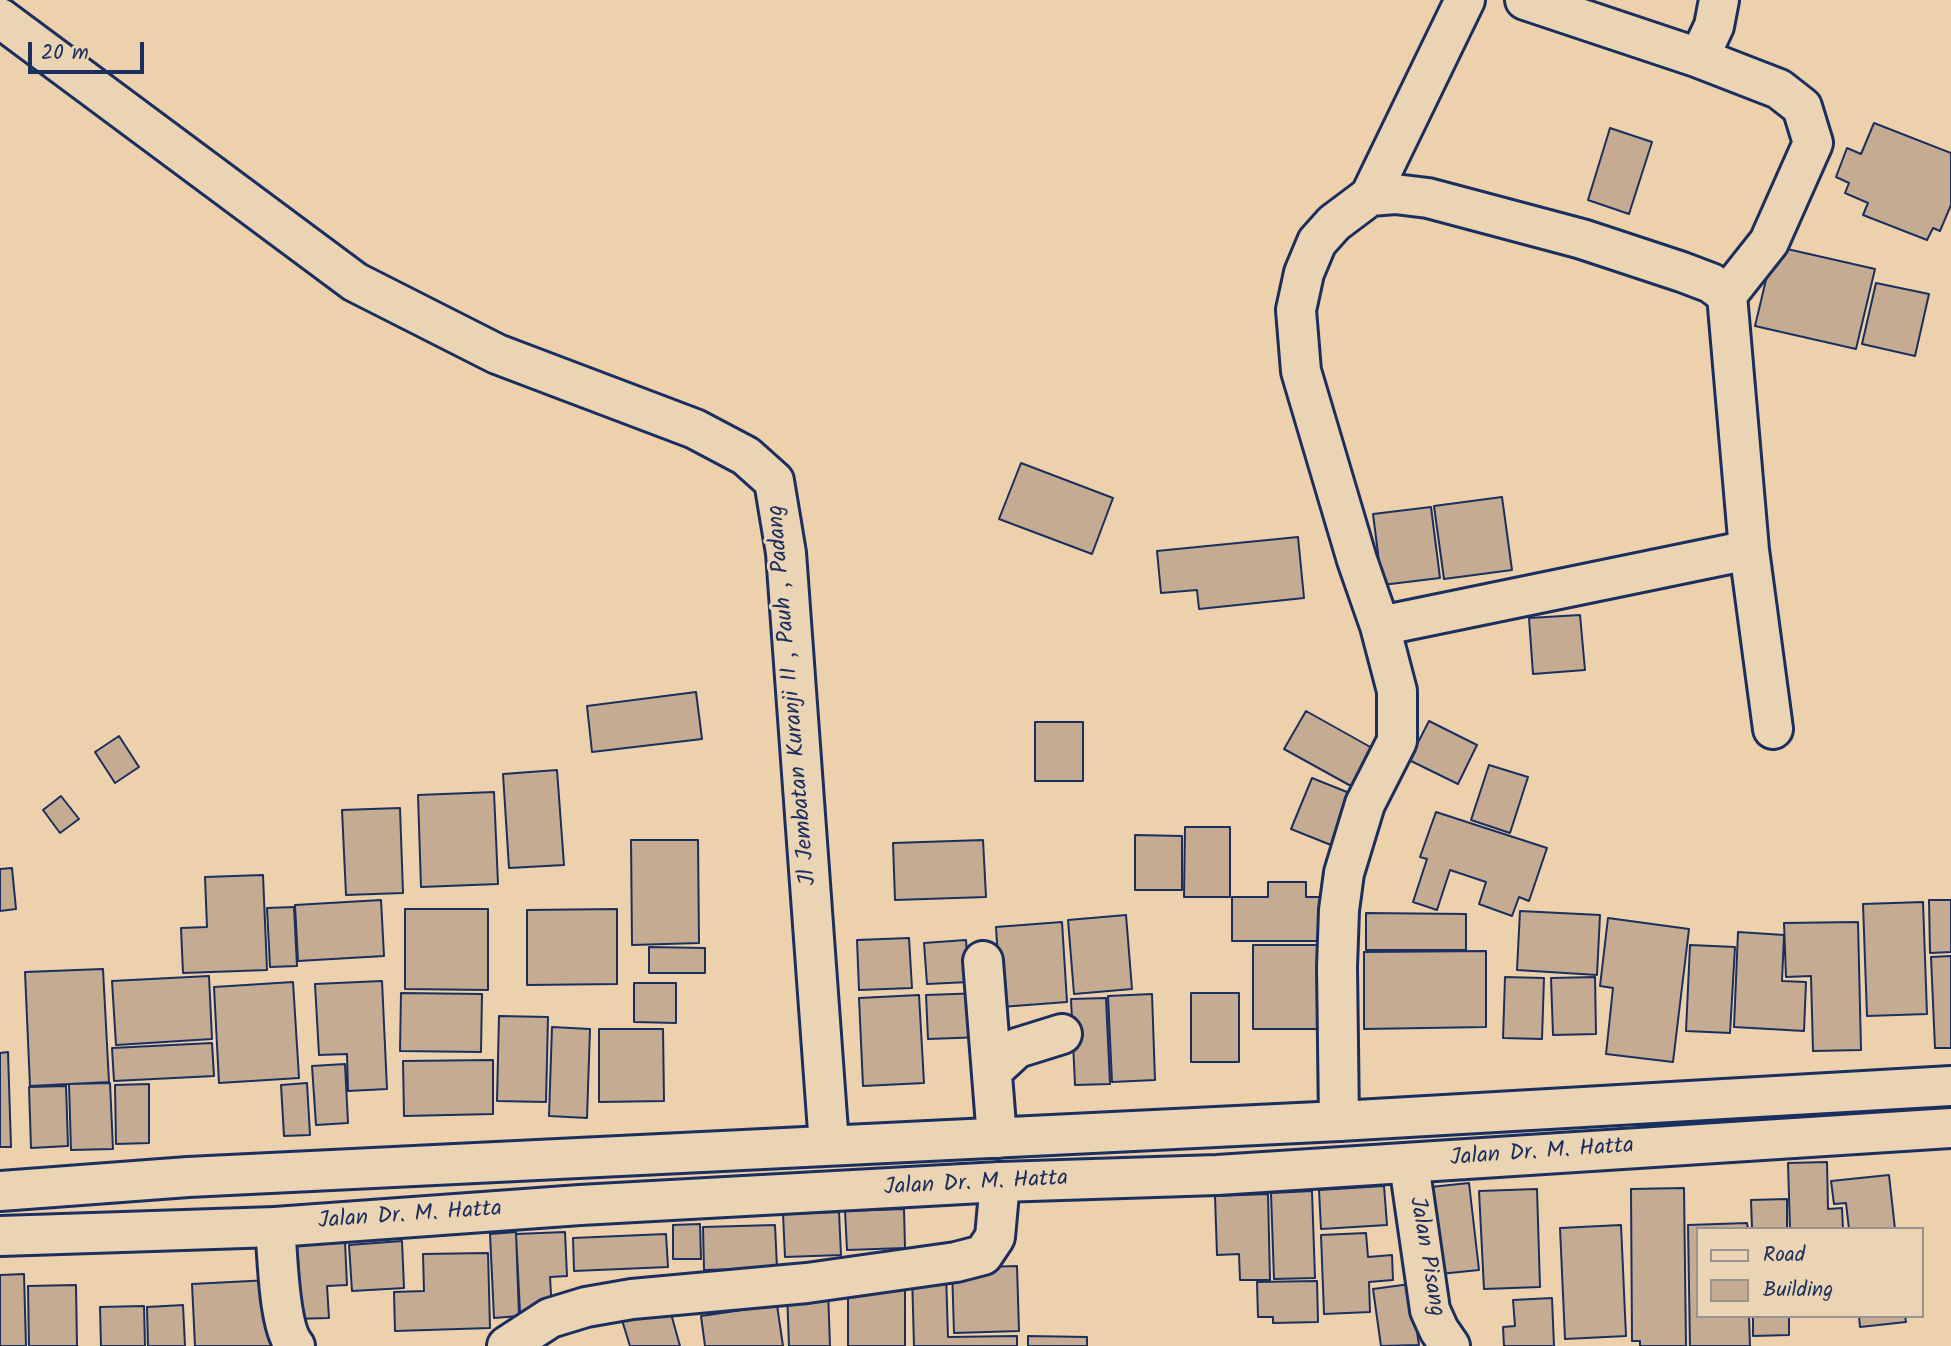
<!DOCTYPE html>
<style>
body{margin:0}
#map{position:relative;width:1951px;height:1346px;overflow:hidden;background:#edd1ad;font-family:Kalam,sans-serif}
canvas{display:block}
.legend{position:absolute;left:1696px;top:1227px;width:228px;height:91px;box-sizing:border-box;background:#ebd4b3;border:2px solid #989291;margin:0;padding:9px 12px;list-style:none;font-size:21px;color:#1b2f5e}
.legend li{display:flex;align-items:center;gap:14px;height:35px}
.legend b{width:35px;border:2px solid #989291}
.scale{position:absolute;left:28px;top:42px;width:116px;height:32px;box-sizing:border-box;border:4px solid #1b2f5e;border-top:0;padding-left:9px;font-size:21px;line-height:24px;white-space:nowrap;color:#1b2f5e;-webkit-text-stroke:5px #ebd4b3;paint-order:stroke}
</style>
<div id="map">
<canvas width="1951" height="1346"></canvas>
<ul class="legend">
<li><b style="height:9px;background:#ebd4b3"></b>Road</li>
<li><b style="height:19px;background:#c6ab93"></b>Building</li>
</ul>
<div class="scale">20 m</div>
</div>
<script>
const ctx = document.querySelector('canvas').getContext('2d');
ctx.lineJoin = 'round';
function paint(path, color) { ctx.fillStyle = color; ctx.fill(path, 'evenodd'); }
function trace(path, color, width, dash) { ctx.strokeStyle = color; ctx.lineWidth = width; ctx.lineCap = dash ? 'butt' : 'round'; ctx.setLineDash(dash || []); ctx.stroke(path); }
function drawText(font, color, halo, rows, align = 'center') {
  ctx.font = font + ' Kalam,sans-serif'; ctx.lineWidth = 6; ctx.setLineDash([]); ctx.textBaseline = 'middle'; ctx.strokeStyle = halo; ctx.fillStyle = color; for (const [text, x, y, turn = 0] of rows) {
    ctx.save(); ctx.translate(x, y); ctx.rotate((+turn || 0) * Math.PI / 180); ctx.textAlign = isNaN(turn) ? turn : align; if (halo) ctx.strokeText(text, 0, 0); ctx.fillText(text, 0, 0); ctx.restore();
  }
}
const building = new Path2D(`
 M1874,123l77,30v52l-11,26 -7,-3 -6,12 -64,-25 5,-12 -23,-10 4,-10 -13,-6 11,-29 14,6z
 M1610,128l42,14 -23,72 -41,-14z
 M1774,246l101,23 -19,80 -101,-23z
 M1876,283l53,11 -14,62 -53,-12z
 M1021,463l92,35 -21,56 -93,-35z
 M1502,497l10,73 -68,9 -10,-73z
 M1431,507l9,71 -58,7 -9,-71z
 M1298,537l6,61 -105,11 -2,-19 -36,3 -4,-42z
 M1580,615l5,55 -52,4 -4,-56z
 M696,692l6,47 -110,13 -5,-46z
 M1306,711l75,42 -21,38 -76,-42z
 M1429,721l48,24 -19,39 -49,-24z
 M1035,722h48v59h-48z
 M119,736l20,31 -24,16 -20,-31z
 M1489,765l39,12 -18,56 -39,-13z
 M557,770l7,95 -55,3 -6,-94z
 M1312,778l50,20 -21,51 -50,-20z
 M494,792l4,92 -77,3 -3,-92z
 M61,796l18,23 -19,14 -17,-23z
 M400,808l3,85 -57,2 -4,-85z
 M1436,812l111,36 -18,53 -10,-4 -7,19 -33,-12 7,-22 -36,-12 -13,40 -24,-8 14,-43 -7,-2z
 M1185,827h45v70h-46z
 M1135,835l47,1v54h-47z
 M631,840h67l1,103 -67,2z
 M983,840l3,57 -91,3 -2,-57z
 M12,868l4,41 -16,2v-42z
 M263,875l4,95 -84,3 -2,-45 26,-1 -2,-50z
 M1268,882h38v15h15v44h-89v-44h36z
 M381,900l3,56 -86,5 -3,-56z
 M1929,900h22v52l-21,1z
 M1923,902l4,112 -60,2 -4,-112z
 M294,907l3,59 -27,1 -3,-59z
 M405,909h83v81l-83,-1z
 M617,909v75l-90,1v-75z
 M1520,911l80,4 -3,60 -80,-5z
 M1366,913l100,1v36h-100z
 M1126,915l6,74 -58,5 -6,-74z
 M1608,918l81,11 -16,133 -67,-8 7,-66 -13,-2z
 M1062,922l5,80 -66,5 -5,-80z
 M1858,922l3,128 -48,1 -2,-75 -25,1 -2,-54z
 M1738,932l46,3 -2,46 24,1 -2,49 -70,-4z
 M909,938l3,50 -53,2 -2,-50z
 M966,940l3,42 -42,2 -3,-41z
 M1253,945h68v84h-68z
 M1690,945l45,2 -5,86 -44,-2z
 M649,947l56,1v25h-56z
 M1486,951v76l-122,2v-77z
 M1951,956v92h-16l-4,-91z
 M103,969l6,113 -79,4 -5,-114z
 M209,976l3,63 -96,6 -4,-64z
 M1505,977l39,1 -2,61 -39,-1z
 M1595,977l1,57 -43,1 -2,-57z
 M382,981l5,108 -39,2 -1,-37 -28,1 -4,-71z
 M293,982l6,96 -80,5 -5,-96z
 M634,983h42v40l-42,-1z
 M401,993l81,1 -1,58 -81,-1z
 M983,993l1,44 -56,2 -2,-44z
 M1191,993h48v69h-48z
 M1152,994l3,86 -43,2 -4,-86z
 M919,995l5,88 -61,3 -4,-88z
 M1106,998l4,86 -35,1 -4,-86z
 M499,1016l49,1 -2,85 -49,-1z
 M552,1027l38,2 -3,89 -38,-2z
 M599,1029h64l1,72 -65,1z
 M212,1043l2,33 -100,5 -2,-33z
 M8,1052l3,95h-11v-94z
 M493,1060v54l-89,2 -1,-55z
 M345,1064l3,59 -32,2 -4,-59z
 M110,1083l3,66 -42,1 -2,-66z
 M307,1083l3,52 -26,1 -3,-51z
 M149,1084v59l-33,1 -1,-59z
 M66,1086l2,60 -37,2 -2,-61z
 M1827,1162l1,47 14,-1 1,21h-53l-2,-66z
 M1889,1175l6,54h-46l-3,-26 -12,1 -3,-23z
 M1469,1183l10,87 -49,5 -9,-87z
 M1384,1186l3,39 -66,4 -2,-39z
 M1684,1188l2,158h-46v-5h-8l-1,-152z
 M1537,1189l3,98 -56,2 -5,-98z
 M1312,1191l3,87 -41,1 -3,-86z
 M1268,1194l2,86h-30l-1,-26 -22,1 -2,-59z
 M1787,1199v30h-35l-1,-29z
 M904,1209l1,39 -58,2 -2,-39z
 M839,1212l2,43 -56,2 -2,-43z
 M1747,1223l1,6h-51v87h52l1,30h-60l-2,-121z
 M700,1224l1,35h-28v-34z
 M775,1225l2,43 -73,2 -1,-43z
 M1621,1225l5,111 -61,3 -5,-111z
 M516,1232l3,84 -25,2 -4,-84z
 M565,1232l2,44 -17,1 2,34 -32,1 -4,-78z
 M1366,1233l2,24 24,-2 1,25 -24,2 1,30 -46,2 -3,-79z
 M666,1234l2,33 -94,4 -1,-33z
 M402,1241l2,47 -52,3 -3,-46z
 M345,1242l2,43 -20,1 2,32 -38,1 -4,-74z
 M488,1253l2,75 -95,3 -1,-39 30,-1 -1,-37z
 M1017,1266l2,65 -65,2 -2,-65z
 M946,1273l2,64 69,-1v10h-103l-2,-72z
 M24,1274l2,72h-26v-71z
 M270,1280l4,66h-79l-3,-62z
 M1317,1281l1,41 -45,1v-6h-15l-1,-35z
 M848,1282h57v64h-57z
 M1410,1284l9,61 -38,1 -8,-57z
 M76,1285l1,61h-48l-1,-60z
 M828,1290l2,56h-41l-2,-54z
 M1552,1298l2,48h-50l-1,-19 12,-1 -2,-26z
 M668,1303l12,43h-50l-9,-29z
 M183,1305l2,41h-37l-1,-39z
 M777,1305l6,41h-78l-4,-30z
 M144,1306l1,40h-44l-1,-39z
 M1753,1316h36v19l-36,1z
 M1859,1316h46l1,6 -46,5z
 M1028,1336l59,1v9h-59z`);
paint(building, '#c6ab93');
trace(building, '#1b2f5e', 2);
const minor = new Path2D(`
 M1525,0l174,58
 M1719,0l-5,26 -15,32 80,31 23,18 11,36 -44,99 -42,53
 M0,18l355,264 142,72 198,75 51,27 28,25 12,72 43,592
 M1370,196l95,-196
 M1380,626l369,-76
 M983,961l14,177
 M992,1071l25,-23 45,-14
 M1339,1121l-2,-154 2,-57 5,-37 21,-69 32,-63v-50l-17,-65 -23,-66 -56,-189 -5,-61 8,-37 13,-31 17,-19 36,-27 25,-2 33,4 154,41 100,33 29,11 16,12 22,255 24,179
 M1409,1164l21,146 9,20 11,16
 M275,1227c3,28 3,99 20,119
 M507,1346l43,-28 36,-11 46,-8 175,-16 149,-21 27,-7 12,-18 5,-55`);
const major = new Path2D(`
 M0,1191l188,-14 1151,-56 612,-35
 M0,1236l275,-9 305,-22 420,-23 217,-7 734,-47`);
trace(minor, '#1b2f5e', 44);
trace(major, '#1b2f5e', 44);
trace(minor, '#ebd4b3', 38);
trace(major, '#ebd4b3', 38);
drawText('23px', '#1b2f5e', '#ebd4b3', [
 ["Jl Jembatan Kuranji II , Pauh , Padang",794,695,-95],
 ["Jalan Dr. M. Hatta",1542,1154,-4],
 ["Jalan Dr. M. Hatta",976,1185,-3],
 ["Jalan Dr. M. Hatta",410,1217,-4],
 ["Jalan Pisang",1425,1257,80]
]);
</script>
